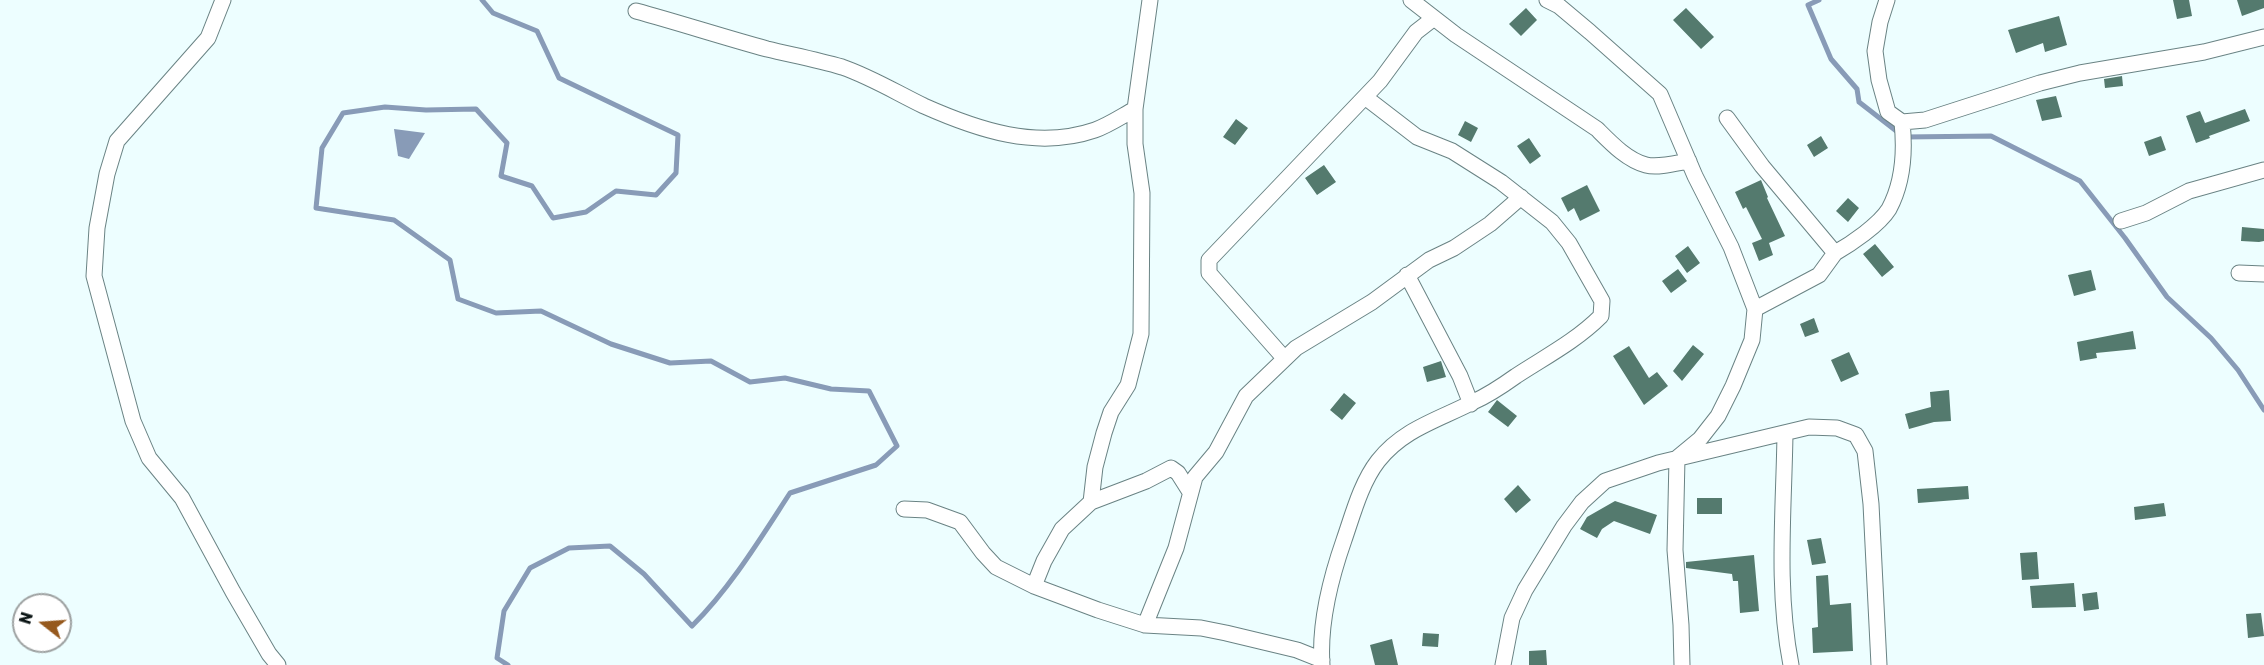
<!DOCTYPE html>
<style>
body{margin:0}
#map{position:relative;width:2264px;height:665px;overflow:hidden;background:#edfeff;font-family:Rubik,sans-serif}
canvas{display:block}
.north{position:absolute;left:12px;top:593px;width:60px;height:60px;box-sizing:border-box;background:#fff;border:2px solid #9da1a1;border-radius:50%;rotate:287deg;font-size:16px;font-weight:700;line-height:24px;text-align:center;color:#0b1515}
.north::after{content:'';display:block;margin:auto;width:21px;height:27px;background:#96591d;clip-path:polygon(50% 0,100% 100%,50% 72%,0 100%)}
</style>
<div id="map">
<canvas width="2264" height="665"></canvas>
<div class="north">N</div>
</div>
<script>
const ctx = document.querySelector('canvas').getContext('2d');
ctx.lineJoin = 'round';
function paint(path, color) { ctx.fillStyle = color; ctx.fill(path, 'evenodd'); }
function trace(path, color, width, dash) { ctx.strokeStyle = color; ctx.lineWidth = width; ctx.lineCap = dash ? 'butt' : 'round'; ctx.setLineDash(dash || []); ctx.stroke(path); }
paint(new Path2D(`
 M394,129l31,4 -16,26 -11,-3z`), '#889bb7');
trace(new Path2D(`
 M482,0l11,13 44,18 22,47 119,57 -2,38 -20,22 -40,-4 -30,21 -33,6 -21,-32 -31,-10 6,-33 -31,-34 -50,1 -41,-3 -42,6 -21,35 -6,60 78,12 56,40 8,39 38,14 45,-2 70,33 59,19 41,-2 39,21 35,-4 46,11 38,2 28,55 -21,19 -86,28c-30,46 -59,94 -98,133l-48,-52 -34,-28 -41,2 -39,20 -26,43 -7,47 11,7
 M1819,0l-11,5 23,54 26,30 2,13 45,35 87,-1 89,45 45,57 42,59 44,41 27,32 26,40`), '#889bb7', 5);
paint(new Path2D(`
 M2173,0h16l3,16 -15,3z
 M2237,0h27v8l-22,8z
 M1526,8l11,12 -16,16 -12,-12z
 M1686,8l28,29 -13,12 -28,-29z
 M2059,16l8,29 -22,7 -2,-9 -27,10 -8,-23z
 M2122,76l1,10 -18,2 -1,-9z
 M2056,96l6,21 -20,4 -6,-21z
 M2245,109l5,12 -41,15 1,2 -14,5 -10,-27 14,-5 5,12z
 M1236,119l12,9 -13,17 -12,-8z
 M1465,121l13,7 -7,14 -13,-7z
 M1821,136l7,12 -14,9 -7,-12z
 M2161,136l5,14 -17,6 -5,-14z
 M1529,138l12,18 -11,8 -13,-18z
 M1324,165l12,17 -19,13 -12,-17z
 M1761,180l7,17 -1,1 18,38 -16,7 4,12 -14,6 -7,-18 10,-4 -16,-32 -3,2 -8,-17z
 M1587,185l13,26 -20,10 -6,-13 -6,4 -7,-14z
 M1848,198l11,10 -11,14 -12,-11z
 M2242,227l22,2v12l-5,1 -18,-1z
 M1875,244l19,23 -12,10 -19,-23z
 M1688,246l12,17 -13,10 -12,-17z
 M1678,269l9,12 -16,12 -9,-12z
 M2091,270l5,20 -22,6 -6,-21z
 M1814,318l5,14 -14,5 -5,-13z
 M2133,331l3,18 -40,4 1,5 -17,3 -3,-19z
 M1693,345l11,9 -22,27 -9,-10z
 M1629,346l20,32 8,-6 11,14 -24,19 -31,-49z
 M1849,352l10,22 -18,8 -10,-22z
 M1441,361l5,16 -19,5 -4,-15z
 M1949,390l2,31 -17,1 -25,7 -4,-15 26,-7 -1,-15z
 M1344,393l12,10 -14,17 -12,-10z
 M1497,400l20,16 -9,11 -20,-15z
 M1518,485l13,15 -15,13 -12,-14z
 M1968,486l1,13 -51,4 -1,-14z
 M1697,498h25v16h-25z
 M1615,501l42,14 -7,19 -36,-13 -12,8 -5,9 -17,-9 7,-12z
 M2164,503l2,13 -31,4 -1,-13z
 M1821,538l5,25 -14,2 -5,-25z
 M2037,552l2,27 -17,1 -2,-27z
 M1754,555l5,56 -19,2 -2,-32h-5l-1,-7 -46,-6v-6z
 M1828,575l2,30 21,-2 2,48 -40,2 -1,-25 6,-1 -2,-51z
 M2074,583l2,24 -44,1 -2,-22z
 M2097,592l2,17 -15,2 -2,-17z
 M2261,613l3,23 -16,2 -2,-24z
 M1423,633l16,1 -1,13 -16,-1z
 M1392,639l6,26h-23l-5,-20z
 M1546,650l1,15h-18v-14z`), '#547a6e');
const minor = new Path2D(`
 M223,0l-15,38 -91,103 -10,33 -10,54 -3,48 39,145 16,37 33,40 51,94 36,62 9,11
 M1411,0l45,35 141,94c14,14 30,31 49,36 12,3 31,-2 43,-4
 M1547,0l12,6 31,26 70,62 35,82 36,71 24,62 -3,31 -19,46 -15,30 -18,23 -23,19 -2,92 6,75 1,40
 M1887,0l-7,22 -5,29 4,29 9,32 14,10 23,-2 115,-37 40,-10 124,-21 60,-15
 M636,11c44,12 87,26 131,38 25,6 51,11 75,18 29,10 55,26 82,39 54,24 113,44 171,24 14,-5 27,-14 40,-21
 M1727,118l35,48 73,87 -16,22 -64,34
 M2121,221l25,-8 43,-22 75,-21
 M1835,253c16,-9 44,-28 54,-44 14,-26 16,-59 13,-87
 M2239,273l25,1
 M1407,275l53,101 11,28
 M1284,358l-75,-85v-13l171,-179 36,-49 18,-14
 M1785,433c-1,76 -9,156 6,232
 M1091,502l4,-35 9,-34 7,-21 17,-27 13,-51 1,-141 -7,-49v-35l15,-109
 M904,509l23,1 33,12 23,31 13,14 38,19 64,24 47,15 56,3 25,5 71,17 25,10
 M1034,586l10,-25 18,-32 29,-27 55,-21 25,-13 7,5 12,19
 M1145,625l31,-77 19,-71 21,-25 30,-56 50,-48 76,-46 57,-42 25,-12 36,-24 31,-27
 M1322,665c-3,-42 8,-85 22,-125 9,-26 17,-57 34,-79 25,-32 60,-41 95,-59 16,-7 29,-16 43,-26 29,-19 60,-35 85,-60l1,-15 -33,-58 -17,-21 -51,-40 -49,-31 -35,-14 -52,-40
 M1503,665l9,-47 13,-28 39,-64 18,-24 23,-21 53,-18 151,-36 28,1 19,7 9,16 6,53 8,161`);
trace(minor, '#6a8384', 17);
trace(minor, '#fff', 15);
</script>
